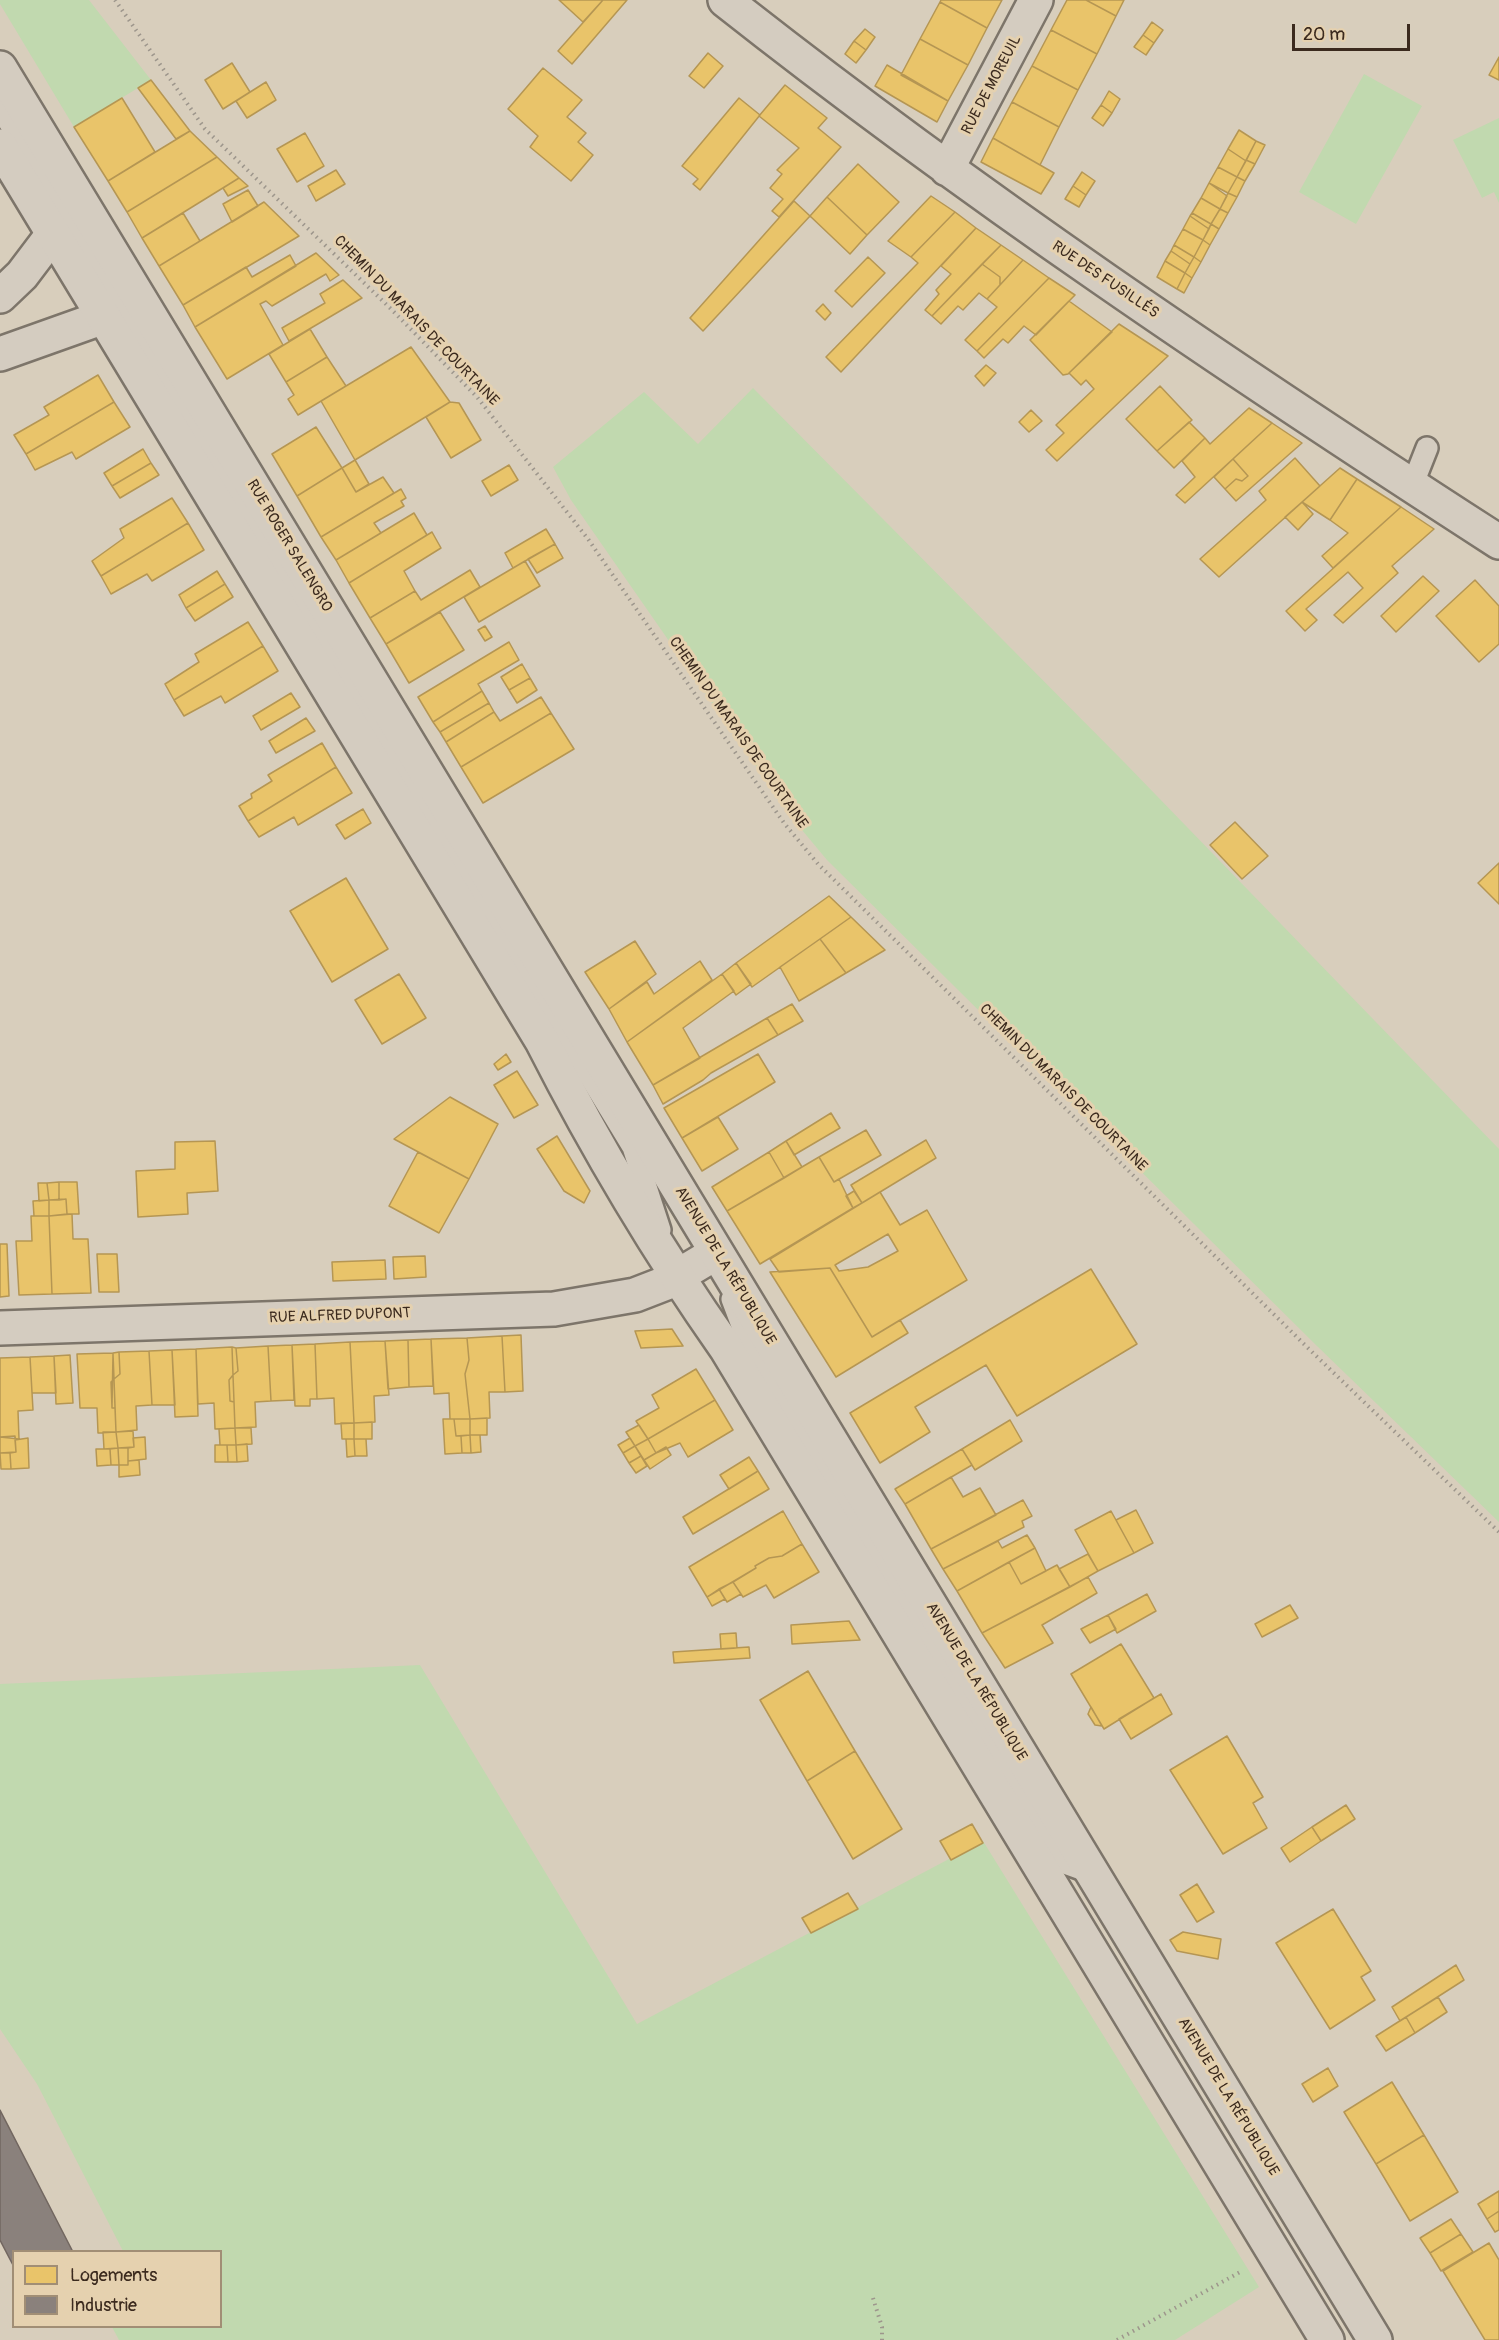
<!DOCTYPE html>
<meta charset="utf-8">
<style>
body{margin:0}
#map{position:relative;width:1499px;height:2340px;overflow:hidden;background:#d8cebc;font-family:Pangolin,sans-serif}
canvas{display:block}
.legend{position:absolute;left:12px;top:2250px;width:210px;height:78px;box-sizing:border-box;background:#e5d1af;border:2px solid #a18e75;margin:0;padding:8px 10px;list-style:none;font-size:18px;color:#3b2a1e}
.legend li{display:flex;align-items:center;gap:12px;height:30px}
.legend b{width:30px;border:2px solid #a18e75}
.scale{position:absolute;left:1292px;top:24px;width:118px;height:27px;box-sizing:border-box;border:3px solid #3b2a1e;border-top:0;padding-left:8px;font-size:18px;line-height:21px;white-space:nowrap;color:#3b2a1e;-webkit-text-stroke:4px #e5d1af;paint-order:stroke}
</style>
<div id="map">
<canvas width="1499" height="2340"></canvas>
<ul class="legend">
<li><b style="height:16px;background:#e9c46a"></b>Logements</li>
<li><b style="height:16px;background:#8a817c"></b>Industrie</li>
</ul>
<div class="scale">20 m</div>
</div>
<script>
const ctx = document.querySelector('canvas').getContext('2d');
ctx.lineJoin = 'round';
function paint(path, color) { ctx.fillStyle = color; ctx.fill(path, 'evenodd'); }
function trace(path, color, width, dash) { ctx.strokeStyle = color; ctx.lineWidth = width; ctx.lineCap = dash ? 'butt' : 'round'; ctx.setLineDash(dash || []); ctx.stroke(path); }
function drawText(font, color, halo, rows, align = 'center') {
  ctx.font = font + ' Pangolin,sans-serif'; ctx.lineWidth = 6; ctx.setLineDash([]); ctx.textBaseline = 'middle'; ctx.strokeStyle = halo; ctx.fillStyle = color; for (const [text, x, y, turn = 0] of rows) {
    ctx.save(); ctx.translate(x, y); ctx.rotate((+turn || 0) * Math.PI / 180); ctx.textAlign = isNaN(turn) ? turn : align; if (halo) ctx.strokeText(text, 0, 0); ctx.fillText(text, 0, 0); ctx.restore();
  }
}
paint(new Path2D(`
 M0,0h89l62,80 -77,47 -74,-123z
 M1364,74l58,32 -66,118 -57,-32z
 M1499,118v85l-5,-11 -12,6 -29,-58z
 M753,388l371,374 375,387v373l-182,-176 -490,-486 -35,-42 -221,-318 -18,-33 91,-75 54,52z
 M420,1665l217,359 346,-183 276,446 -84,53h-1056l-7,-13 108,-1v-74l-97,-1 -86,-167 -37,-55v-345z`), '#c1d9af');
const homes = new Path2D(`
 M559,0h44l-20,22z
 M603,0h24l-55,64 -14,-13z
 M941,0h61l-15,28 -47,-26z
 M1067,0h19l30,16 -19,38 -46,-24z
 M1086,0h38l-8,16z
 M940,2l47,26 -19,37 -48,-26z
 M1152,22l11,8 -9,13 -11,-8z
 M865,29l10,8 -9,13 -12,-9z
 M1051,30l46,24 -19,36 -46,-24z
 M1143,35l11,8 -8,12 -12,-8z
 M920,39l48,26 -20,36 -47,-26z
 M854,41l12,9 -10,13 -11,-9z
 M708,53l15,13 -19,22 -15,-12z
 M1499,57v23l-10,-5z
 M232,63l18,29 -27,17 -18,-29z
 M887,65l61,36 -11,21 -62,-36z
 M1032,66l46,24 -19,37 -47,-25z
 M543,68l39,32 -15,17 19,16 -8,9 15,13 -22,26 -41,-34 8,-11 -30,-27z
 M151,80l39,51 -14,8 -38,-51z
 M266,82l10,18 -29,18 -11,-17z
 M785,85l42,33 -9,10 23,19 -62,70 -7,-6 11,-12 -13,-11 12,-14 -5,-4 22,-22 -40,-32z
 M1109,91l11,8 -8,14 -11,-8z
 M122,98l33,54 -47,29 -34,-54z
 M739,98l21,17 -60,75 -7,-6 5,-5 -16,-13z
 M1012,102l47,25 -19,38 -47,-27z
 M1101,105l11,8 -9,13 -11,-8z
 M1239,130l17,11 -10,20 -18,-12z
 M190,131l27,26 -90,55 -19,-31z
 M305,133l19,33 -27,16 -20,-33z
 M993,138l61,35 -13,21 -60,-32z
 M1256,141l9,4 -10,19 -9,-4z
 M1228,149l18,12 -9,16 -19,-10z
 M217,157l22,21 -97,60 -15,-26z
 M1246,160l9,4 -10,17 -8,-4z
 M858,164l41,38 -32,33 -40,-38z
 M1218,167l19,10 -9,16 -19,-10z
 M336,170l9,14 -29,17 -8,-15z
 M1082,172l13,9 -9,14 -13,-9z
 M1237,177l8,4 -8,16 -9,-4z
 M239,178l9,8 -20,10 -5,-8z
 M1209,183l18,13 -7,13 -19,-11z
 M1073,186l13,9 -7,12 -14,-8z
 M248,190l10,16 -26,16 -9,-18z
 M1228,193l9,4 -9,16 -8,-4z
 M931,196l24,16 -44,45 -23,-16z
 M827,197l40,38 -17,19 -40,-38z
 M1201,198l19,11 -9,15 -19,-11z
 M794,201l16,15 -107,115 -13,-13z
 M264,202l35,34 -116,69 -24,-39z
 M1220,209l8,4 -9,16 -8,-5z
 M955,212l21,16 -135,144 -15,-15 92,-94 -7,-6z
 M183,213l17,28 -41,25 -17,-28z
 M1192,213l19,11 -2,5 -19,-13z
 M1190,216l19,13 -6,11 -20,-11z
 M1211,224l8,5 -9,16 -7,-5z
 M976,228l25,17 -69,71 -7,-6 14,-16 -3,-4 15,-16 -10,-8z
 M1183,229l20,11 -9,17 -20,-12z
 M1203,240l7,5 -9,17 -7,-5z
 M1001,245l22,15 -23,25v-8l-18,-13z
 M1174,245l20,12 -4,7 -19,-13z
 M1171,251l19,13 -5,9 -20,-12z
 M316,253l23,22 -9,6 -4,-7 -54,32 -6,-5 -6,3 23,41 -56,34 -32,-52z
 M290,255l6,11 -101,61 -12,-22 63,-38 6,10z
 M868,257l17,16 -33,34 -17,-16z
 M1194,257l7,5 -9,16 -7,-5z
 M1023,260l26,18 -72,73 -12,-11 32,-33 -10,-8z
 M1165,261l20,12 -8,16 -20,-12z
 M982,264l18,13v8l-13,14 -8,-6 -16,17 -5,-4 -17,18 -9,-8z
 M1185,273l7,5 -8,15 -7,-4z
 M1049,278l26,17 -39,40 -12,-9 -16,17 -5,-4 -19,19 -7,-7z
 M343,280l19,18 -73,43 -7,-13 43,-25 -5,-9z
 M1069,301l43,31 -44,42 -5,1 -33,-35z
 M823,304l8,9 -6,7 -9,-9z
 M1119,324l49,32 -111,105 -11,-11 18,-17 -8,-8 38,-36 -8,-9 -5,5 -12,-12z
 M310,329l17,28 -41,25 -17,-28z
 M411,347l39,55 -95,58 -34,-59z
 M327,357l19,29 -48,29 -10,-16 6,-4 -8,-13z
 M986,365l10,8 -12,13 -9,-10z
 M98,375l16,27 -88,52 -12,-19 35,-20 -5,-8z
 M1160,386l32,34 -35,31 -31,-32z
 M114,402l16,25 -54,32 -4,-7 -37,18 -9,-16z
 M450,402l9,1 22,37 -30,18 -25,-41z
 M1249,408l23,15 -87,80 -9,-8 19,-18 -13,-16 23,-23 5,6z
 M1031,410l11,11 -13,11 -10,-10z
 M1189,422l16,16 -31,30 -17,-17z
 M1272,423l30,20 -66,58 -11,-12 11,-10 6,2 6,-5 -15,-17z
 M316,427l26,41 -45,28 -25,-42z
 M143,449l8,14 -39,23 -8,-13z
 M1295,458l25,28 -101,91 -19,-18 66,-59 -7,-9z
 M1233,459l15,17 -6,5 -6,-2 -11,10 -11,-12z
 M355,460l14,24 -13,8 -14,-24z
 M151,463l8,12 -39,23 -8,-12z
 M509,465l9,15 -27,16 -9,-15z
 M342,468l14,24 27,-15 11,16 -73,44 -24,-41z
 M1340,468l17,11 -27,41 -28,-18z
 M1357,479l44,28 -68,61 -11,-12 26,-23 -18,-13z
 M401,489l5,9 -5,3 3,5 -30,17 7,10 -45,27 -15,-23z
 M172,498l16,25 -87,53 -9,-15 32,-23 -4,-9z
 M1302,502l11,12 -15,16 -13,-13z
 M1401,507l33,22 -42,37 6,7 -55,50 -9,-8 29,-27 -15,-16 -42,37 11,11 -12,11 -19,-20z
 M414,513l13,22 -78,48 -13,-23z
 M188,523l16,27 -52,31 -5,-7 -36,20 -10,-18z
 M546,529l9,15 -42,24 -8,-15z
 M432,532l9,16 -37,23 11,20 -45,27 -21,-35z
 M555,544l8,14 -26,15 -9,-14z
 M525,561l15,25 -61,36 -15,-25z
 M470,570l10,17 -94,57 -16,-26 45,-27 6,9z
 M217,571l8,13 -39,24 -7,-13z
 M1423,576l16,15 -43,41 -15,-16z
 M1475,580l24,26v38l-20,18 -43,-46z
 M225,584l8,13 -38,24 -9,-13z
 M440,612l24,38 -55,33 -23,-39z
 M248,622l15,24 -89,54 -9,-16 34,-22 -4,-8z
 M485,626l7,11 -7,4 -7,-11z
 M509,642l10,18 -41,24 4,7 -49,31 -15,-25z
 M263,646l15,25 -53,32 -4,-7 -37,20 -10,-16z
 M522,664l8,14 -21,12 -8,-13z
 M530,678l7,12 -20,13 -8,-13z
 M482,691l7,12 -49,29 -7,-10z
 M291,693l9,14 -39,23 -8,-14z
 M541,697l10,16 -90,54 -15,-25 48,-30 6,9z
 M489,703l5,9 -48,30 -6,-10z
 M551,713l23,36 -91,54 -22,-36z
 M306,718l9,13 -39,22 -7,-12z
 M322,743l14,24 -88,54 -9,-15 13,-8 -1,-4 21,-13 -4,-6z
 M336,767l16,26 -54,32 -4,-8 -35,20 -11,-16z
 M363,809l8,14 -26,16 -9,-14z
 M1235,822l33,34 -26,23 -32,-34z
 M1499,863v41l-21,-21z
 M346,878l42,71 -56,33 -42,-71z
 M829,896l22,21 -99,70 -16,-24z
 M851,917l34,33 -39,23 -26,-34z
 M820,939l26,34 -47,28 -19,-34z
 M635,941l21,33 -47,35 -24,-37z
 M700,961l12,19 -85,62 -18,-33 38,-27 7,12z
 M736,963l15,21 -15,11 -14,-21z
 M399,974l27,44 -44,26 -27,-44z
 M722,974l12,17 -51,37 17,30 -47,27 -26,-43z
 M792,1004l11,17 -25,14 -11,-17z
 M767,1018l11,17 -67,38 -8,7 -40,24 -10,-19z
 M506,1054l5,8 -13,8 -4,-6z
 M758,1054l17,28 -93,56 -18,-30z
 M517,1071l21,34 -24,13 -20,-33z
 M450,1097l48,27 -29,55 -75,-40z
 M831,1113l9,15 -46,27 -8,-14z
 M718,1117l20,32 -36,22 -20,-33z
 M866,1130l15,25 -47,27 -15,-25z
 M557,1136l33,55 -6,12 -20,-12 -27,-42z
 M926,1140l10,18 -74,45 -11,-18z
 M215,1141l3,50 -31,2 1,21 -50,3 -2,-46 39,-2v-27z
 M786,1141l16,26 -18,11 -15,-26z
 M418,1152l51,27 -30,54 -50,-27z
 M769,1152l15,26 -57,33 -15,-24z
 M819,1157l15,25 5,-3 14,29 -93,56 -33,-53z
 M59,1182v18h-10l-2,-17z
 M59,1182h18l2,32h-12l-1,-15 -7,1z
 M38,1183h9l2,17 -10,1z
 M854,1191l8,12 -9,5 -7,-12z
 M880,1192l20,33 27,-15 40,70 -95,57 -42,-69 -51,4 -9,-13zM888,1234l10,17 -30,16 -29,4 -4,-6z
 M66,1199l1,15 -18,2v-16z
 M49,1200v16h-15l-1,-15z
 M72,1214l1,25h15l3,54 -39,1 -3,-78z
 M31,1216h18l3,78 -33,1 -3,-54h16z
 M0,1244h7l2,52 -9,1z
 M97,1254h20l2,38h-20z
 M425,1256l1,21 -32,2 -1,-22z
 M385,1260l1,19 -53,2 -1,-19z
 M830,1268l42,69 28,-17 8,13 -72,44 -66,-105z
 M1091,1269l46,75 -120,72 -31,-51 -71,42 15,25 -50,31 -30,-50z
 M672,1329l11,17 -42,2 -6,-17z
 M521,1335l2,56 -18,1 -3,-56z
 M502,1336l3,56h-16l1,26 -20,1 -5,-45 4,-14 -2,-22z
 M467,1338l2,22 -4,14 5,45h-20l-1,-26 -15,1 -3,-55z
 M431,1339l2,47 -24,1 -1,-47z
 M408,1340l1,47 -21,2 -3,-48z
 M385,1341l4,54 -15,1 1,26 -21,1 -4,-81z
 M350,1342l4,81 -19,1 -1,-26 -17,1 -2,-55z
 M315,1344l2,55h-7v7h-15l-3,-61z
 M292,1345l2,55 -23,1 -3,-55z
 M268,1346l3,55 -16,1 1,25 -21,1 -2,-53 5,-4 -2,-23z
 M232,1347l1,28 -4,5 1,21 4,1 1,26 -20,1 -1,-26 -16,1 -2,-55z
 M232,1347l4,1 2,23 -5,4z
 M196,1349l2,67 -23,1 -3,-67z
 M172,1350l3,55h-23l-3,-54z
 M149,1351l3,54 -16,1 1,24 -21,2 -2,-53 6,-5 -1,-22z
 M119,1352l1,22 -6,5 -1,-26z
 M113,1353l-1,55h3l1,24 -18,1 -1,-25h-17l-3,-54z
 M70,1355l3,48 -17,1 -2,-48z
 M54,1356l2,37h-24l-2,-36z
 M30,1357l3,53 -15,1 1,28 -19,-2v-79z
 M696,1369l19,31 -67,39 -12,-18 23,-13 -7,-13z
 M233,1375l1,27 -4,-1 -1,-21z
 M114,1379l1,29h-3l-1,-26z
 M715,1400l18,30 -45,27 -8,-14 -24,10 -8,-14z
 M487,1418v17h-17v-16z
 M443,1419h11l2,17h5l1,17 -17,1z
 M454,1419h16v16l-14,1z
 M1010,1420l12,21 -47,29 -13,-21z
 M372,1422v17h-18v-16z
 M341,1423h13v16h-12z
 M639,1425l9,14 -13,7 -9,-14z
 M235,1428l1,17h-16l-1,-16z
 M235,1428h16l1,16 -16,1z
 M133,1431l1,16 -16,1 -2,-16z
 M103,1432h13l2,16 -14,1z
 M470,1435l1,18h-9l-1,-17z
 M470,1435h10l1,17 -10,1z
 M15,1436l1,16 -16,1v-16z
 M145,1437l1,22 -18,2v-13l6,-1 -1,-9z
 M28,1438l1,30 -18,1 -1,-16 6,-1 -1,-12z
 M630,1438l5,8 -12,7 -5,-8z
 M346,1439h8l1,17 -8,1z
 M354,1439h12l1,17h-12z
 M648,1439l8,14 -12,7 -9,-14z
 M247,1444l1,17 -11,1 -1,-17z
 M215,1445h12l1,17h-13z
 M227,1445h9l1,17h-9z
 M635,1446l6,10 -12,7 -6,-10z
 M666,1447l5,8 -21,14 -6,-9z
 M118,1448l1,17h-8l-1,-16z
 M118,1448h10v17h-9z
 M96,1449h14l1,16 -14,1z
 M962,1449l10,16 -67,39 -10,-15z
 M0,1453h10l1,16h-10z
 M641,1456l6,10 -11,7 -7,-10z
 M749,1457l9,14 -29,18 -9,-14z
 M139,1460l1,15 -21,2v-12h9v-4z
 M758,1471l11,18 -76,45 -10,-17z
 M951,1477l12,20 17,-9 16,27 -65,34 -26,-45z
 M1023,1500l9,16 -10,5 2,6 -81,42 -12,-20z
 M1136,1510l17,33 -19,10 -18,-33z
 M783,1511l19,33 -20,12 -13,2 -14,8 1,2 -49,29 -18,-30z
 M1111,1511l23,42 -36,18 -23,-41z
 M1027,1535l8,13 -78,43 -14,-22 55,-28 4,7z
 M802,1544l17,28 -45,26 -8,-13 -23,12 -10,-15 23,-14 -1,-2 14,-8 13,-2z
 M1035,1548l11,23 -25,13 -12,-22z
 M1088,1554l10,17 -28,16 -11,-18z
 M1009,1562l12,22 36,-19 13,22 -88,46 -25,-42z
 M1088,1577l9,16 -55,32 11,18 -48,25 -23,-35z
 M733,1582l8,12 -14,8 -8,-13z
 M719,1589l6,10 -13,7 -5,-9z
 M1147,1594l9,17 -39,22 -9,-18z
 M1290,1605l8,13 -36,19 -7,-13z
 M1108,1615l8,14 -26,14 -9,-14z
 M849,1621l11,19 -68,4 -1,-19z
 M736,1633l1,15 -16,1 -1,-15z
 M1121,1644l33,54 -50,31 -33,-55z
 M749,1647l1,11 -76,5 -1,-11z
 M808,1671l47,80 -48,30 -47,-81z
 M1161,1694l11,20 -41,25 -12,-20z
 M1091,1707l11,19 -7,-1 -7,-11z
 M1227,1736l36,61 -10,6 14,25 -44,26 -53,-84z
 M855,1751l47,78 -49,30 -46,-78z
 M1346,1805l9,14 -34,22 -9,-14z
 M972,1824l11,19 -32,17 -11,-19z
 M1312,1827l9,14 -31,21 -9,-14z
 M1197,1884l17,28 -17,10 -17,-27z
 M848,1893l10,16 -47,24 -9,-15z
 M1333,1909l38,62 -10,6 14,23 -45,29 -54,-86z
 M1183,1932l38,7 -3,20 -41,-8 -7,-11z
 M1456,1965l8,15 -64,41 -8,-14z
 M1438,1997l9,15 -32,21 -9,-16z
 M1406,2017l9,16 -29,18 -10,-15z
 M1328,2068l10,18 -25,16 -11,-18z
 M1392,2082l32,53 -48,29 -32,-52z
 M1424,2135l34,57 -48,29 -34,-57z
 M1499,2191v20l-12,8 -9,-15z
 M1499,2211v19l-4,2 -8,-13z
 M1451,2219l10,15 -31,19 -10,-15z
 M1461,2234l12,18 -32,19 -11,-18z
 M1489,2243l10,17v80h-14l-42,-69z`);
paint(homes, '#e9c46a');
trace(homes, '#b59653', 1.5);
const industry = new Path2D(`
 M0,2110l73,142h-59v15l-14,-27z`);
paint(industry, '#8a817c');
trace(industry, '#726760', 1.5);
const service = new Path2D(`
 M0,107l633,1040 27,83
 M1412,486l15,-38
 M732,1299l19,50 308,512 33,12`);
const minor = new Path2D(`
 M725,0c247,195 509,371 774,542
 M947,169l89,-169
 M0,296l22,-21 31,-41
 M0,354l104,-37
 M0,1328l554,-19 81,-14 31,-12 50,-30`);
const secondary = new Path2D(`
 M0,68l1375,2272
 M0,146l542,895c54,106 115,209 184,307l601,992`);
trace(service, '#7d756a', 26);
trace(minor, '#7d756a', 38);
trace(secondary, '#7d756a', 38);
trace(new Path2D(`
 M115,0l90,129 186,180 86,88 111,142 196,284 34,41 493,487 188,181
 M873,2298l9,29v13
 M1117,2340l125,-69`), '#9d968c', 4, [1.5, 4.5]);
trace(service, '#d4ccc0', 21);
trace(minor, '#d4ccc0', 33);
trace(secondary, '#d4ccc0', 33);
drawText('15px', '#3b2a1e', '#e5d1af', [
 ["RUE DE MOREUIL",992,85,-62],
 ["RUE DES FUSILLÉS",1105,280,34],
 ["CHEMIN DU MARAIS DE COURTAINE",416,321,46],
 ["RUE ROGER SALENGRO",289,546,59],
 ["CHEMIN DU MARAIS DE COURTAINE",738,733,55],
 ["CHEMIN DU MARAIS DE COURTAINE",1063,1088,45],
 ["AVENUE DE LA RÉPUBLIQUE",725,1266,59],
 ["RUE ALFRED DUPONT",340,1316,-2],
 ["AVENUE DE LA RÉPUBLIQUE",976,1682,59],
 ["AVENUE DE LA RÉPUBLIQUE",1228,2097,59]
]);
</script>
